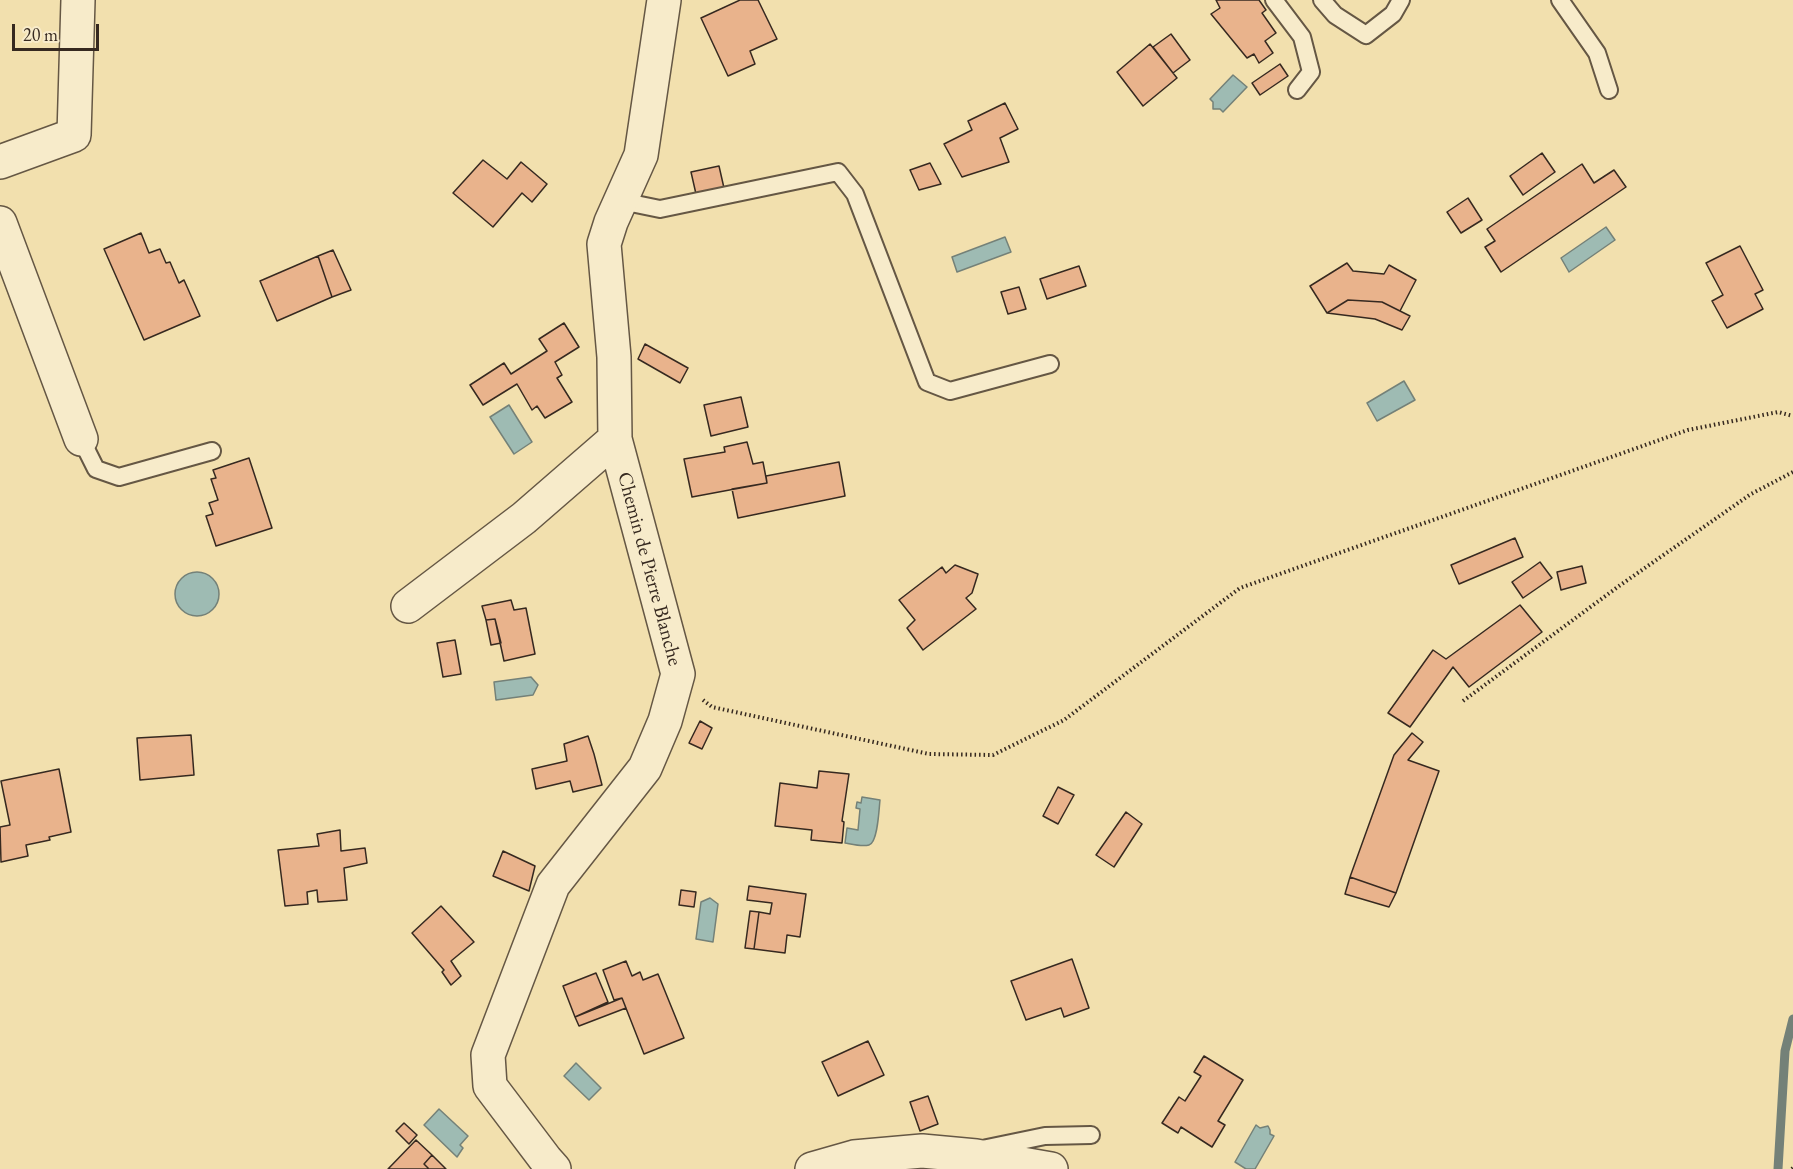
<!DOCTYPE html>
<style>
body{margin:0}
#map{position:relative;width:1793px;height:1169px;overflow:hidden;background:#f2e0ae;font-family:"EB Garamond",serif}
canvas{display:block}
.scale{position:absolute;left:12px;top:24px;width:87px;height:27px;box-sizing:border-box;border:3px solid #362920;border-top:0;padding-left:8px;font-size:18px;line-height:21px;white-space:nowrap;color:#362920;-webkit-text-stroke:4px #f7ebca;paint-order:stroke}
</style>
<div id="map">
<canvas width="1793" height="1169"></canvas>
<div class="scale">20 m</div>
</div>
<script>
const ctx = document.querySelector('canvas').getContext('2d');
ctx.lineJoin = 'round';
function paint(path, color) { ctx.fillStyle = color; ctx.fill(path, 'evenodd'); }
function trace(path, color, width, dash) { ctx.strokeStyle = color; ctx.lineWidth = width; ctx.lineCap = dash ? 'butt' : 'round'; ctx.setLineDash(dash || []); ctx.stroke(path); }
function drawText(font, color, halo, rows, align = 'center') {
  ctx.font = font + ' "EB Garamond",serif'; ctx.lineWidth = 5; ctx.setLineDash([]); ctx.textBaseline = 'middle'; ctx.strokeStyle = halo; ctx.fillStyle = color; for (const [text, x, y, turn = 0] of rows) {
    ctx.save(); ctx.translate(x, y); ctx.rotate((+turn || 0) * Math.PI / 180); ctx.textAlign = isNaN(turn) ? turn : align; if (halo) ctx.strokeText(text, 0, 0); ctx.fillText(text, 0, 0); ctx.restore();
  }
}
const water = new Path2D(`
 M1233,75l14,12 -24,25 -3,-3h-7v-7l-3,-3z
 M1606,227l9,13 -46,32 -8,-14z
 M1005,237l6,15 -54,20 -5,-15z
 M1404,381l11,19 -38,21 -10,-18z
 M509,405l23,37 -18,12 -24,-37z
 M175 594a22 22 0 1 1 44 0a22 22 0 1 1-44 0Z
 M531,677l7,8 -5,10 -37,5 -2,-18z
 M862,797l18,3c-1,8 -2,43 -11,45 -7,2 -18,-1 -24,-2l2,-15 11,2 2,-21 -4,-1 1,-6 4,1z
 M710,898l8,6 -5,38 -17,-3 5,-37z
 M576,1063l25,25 -12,12 -25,-24z
 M439,1109l29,27 -8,9 3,3 -6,9 -33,-32z
 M1256,1125l4,3 8,-2 2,4v4l4,2 -19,33h-9l-11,-7z`);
paint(water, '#9ebbb3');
trace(water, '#748178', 1.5);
trace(new Path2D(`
 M1778,1169l7,-118 8,-32`), '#748178', 9);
const building = new Path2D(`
 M740,0h18l19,39 -27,12 5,13 -27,12 -27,-58z
 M1216,0h43l7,10 -4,3 14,20 -11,8 8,12 -14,10 -5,-9 -7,4 -36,-44 9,-6z
 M1171,34l19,26 -17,13 -20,-26z
 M1150,44l27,34 -34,28 -26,-34z
 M1280,64l8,12 -28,19 -8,-12z
 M1005,103l13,26 -18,9 9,24 -47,15 -18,-33 28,-14 -4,-9z
 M1542,153l13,19 -32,23 -13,-19z
 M483,160l24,19 14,-17 26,22 -15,18 -10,-9 -29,34 -40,-34z
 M930,163l11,21 -22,6 -9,-20z
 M1582,164l12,19 20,-13 12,17 -125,85 -16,-25 10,-6 -8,-12z
 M719,166l5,22 -28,6 -5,-22z
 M1468,198l14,22 -21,13 -14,-21z
 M141,233l8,20 11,-4 6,14 4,-1 9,21 5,-3 16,36 -56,24 -40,-91z
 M1740,246l23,44 -8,4 8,15 -36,19 -15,-27 11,-6 -17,-32z
 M333,250l18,40 -19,7 -14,-41z
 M318,256l14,41 -55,24 -17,-40z
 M1347,263l6,8 31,3 5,-9 27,15 -16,31 -18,-9 -34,-2 -21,13 -17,-27z
 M1079,266l7,20 -39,13 -7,-20z
 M1019,287l7,22 -18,5 -7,-22z
 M1348,300l34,2 28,14 -8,14 -27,-11 -48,-6z
 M564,323l15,24 -24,15 7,13 -5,3 15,24 -27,16 -8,-12 -5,4 -15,-26 -34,21 -13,-20 34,-22 7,11 36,-23 -8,-12z
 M645,344l43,24 -8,15 -42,-24z
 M741,397l7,30 -37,9 -7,-31z
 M747,442l6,22 10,-2 4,21 -75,14 -8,-38 41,-7 -1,-5z
 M249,458l23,70 -56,18 -10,-30 7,-2 -4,-11 9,-3 -7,-21 5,-1 -3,-8z
 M839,462l6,34 -107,22 -6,-29 35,-6 -1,-7z
 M1515,538l8,19 -64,27 -8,-19z
 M1540,562l12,16 -29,20 -11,-16z
 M955,565l23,9 -6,19 -6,5 10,11 -53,41 -16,-22 8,-8 -16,-20 43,-33 4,6z
 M1582,566l4,17 -25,7 -4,-18z
 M511,600l3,10 12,-2 9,46 -31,7 -9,-42 -9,1 -4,-14z
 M1520,605l22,27 -73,55 -16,-20 -43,60 -22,-14 45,-63 13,9z
 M495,619l6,24 -10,2 -5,-25z
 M455,640l6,34 -18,3 -6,-34z
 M700,721l12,7 -10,21 -13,-6z
 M1412,733l11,9 -15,18 31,11 -43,122 -46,-16 44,-122z
 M191,735l3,40 -54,5 -3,-42z
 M588,736l6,18 8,31 -29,7 -3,-11 -34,8 -4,-20 35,-8 -3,-17z
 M59,769l12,63 -22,5 1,3 -24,5 2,11 -27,6 -1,-35 10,-2 -9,-44z
 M819,771l30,3 -7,47 2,1 -2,21 -31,-3 1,-10 -37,-4 5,-43 37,5z
 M1058,787l16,8 -16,29 -15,-8z
 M1126,812l16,12 -28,43 -18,-12z
 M340,830l1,21 24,-3 2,15 -23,5 3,32 -29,2 -1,-12 -10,2 1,12 -23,2 -7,-56 41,-4 -2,-12z
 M503,851l32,15 -6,25 -36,-15z
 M1350,877l46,16 -7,14 -44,-13z
 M749,886l57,8 -6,43 -13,-2 -2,18 -31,-4 5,-37 11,2 2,-11 -25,-3z
 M681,890l15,2 -2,15 -15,-2z
 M441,906l33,36 -23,19 10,15 -10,9 -9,-13 2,-2 -32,-37z
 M750,911l9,1 -5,37 -9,-1z
 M1072,959l17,49 -25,9 -3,-9 -35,12 -15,-39z
 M626,961l6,15 8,-4 3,8 15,-6 26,64 -40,16 -22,-56 -8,2 -11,-30z
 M596,973l12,29 -33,15 -12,-31z
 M622,998l4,10 -47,18 -4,-9z
 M868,1041l16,34 -46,21 -16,-34z
 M1204,1056l39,24 -25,41 7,4 -13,22 -31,-20 -3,6 -16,-10 17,-26 6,4 16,-25 -7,-4z
 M928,1096l10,28 -18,7 -10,-29z
 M404,1123l13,12 -8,9 -13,-13z
 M416,1140l16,15 -8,9 5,5h-41z
 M432,1155l14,14h-17l-5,-5z`);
paint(building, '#e9b38c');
trace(building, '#362920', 1.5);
const lane = new Path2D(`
 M1274,0l28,37 9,35 -14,18
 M1322,0l13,15 31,20 27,-21 8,-14
 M1560,0l37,53 12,37
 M621,201l39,8 178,-37 17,22 72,188 23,9 100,-27
 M81,439l15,30 23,8 93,-26
 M983,1150l4,-2 58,-12 46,-1`);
const street = new Path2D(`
 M0,162l74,-27 4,-135
 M0,223l81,216
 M408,606l116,-88 91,-79
 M554,1169l-8,-9 -56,-74 -2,-31 65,-170 92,-117 20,-47 13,-47 -63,-235 -1,-82 -10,-113 7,-22 30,-67 23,-155
 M812,1169l42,-12 68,-6 54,5 75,13`);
trace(lane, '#655744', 20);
trace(street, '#655744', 36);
trace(new Path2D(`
 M703,700l9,7 217,47 64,1 71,-35 176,-132 448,-158 90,-18 15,4
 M1463,701l156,-115 132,-92 42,-22
 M1792,1169l1,-1`), '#362920', 4, [1.5, 3]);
trace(lane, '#f7ebca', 16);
trace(street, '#f7ebca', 33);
drawText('20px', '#362920', '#f7ebca', [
 ["Chemin de Pierre Blanche",649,569,75]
]);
</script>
